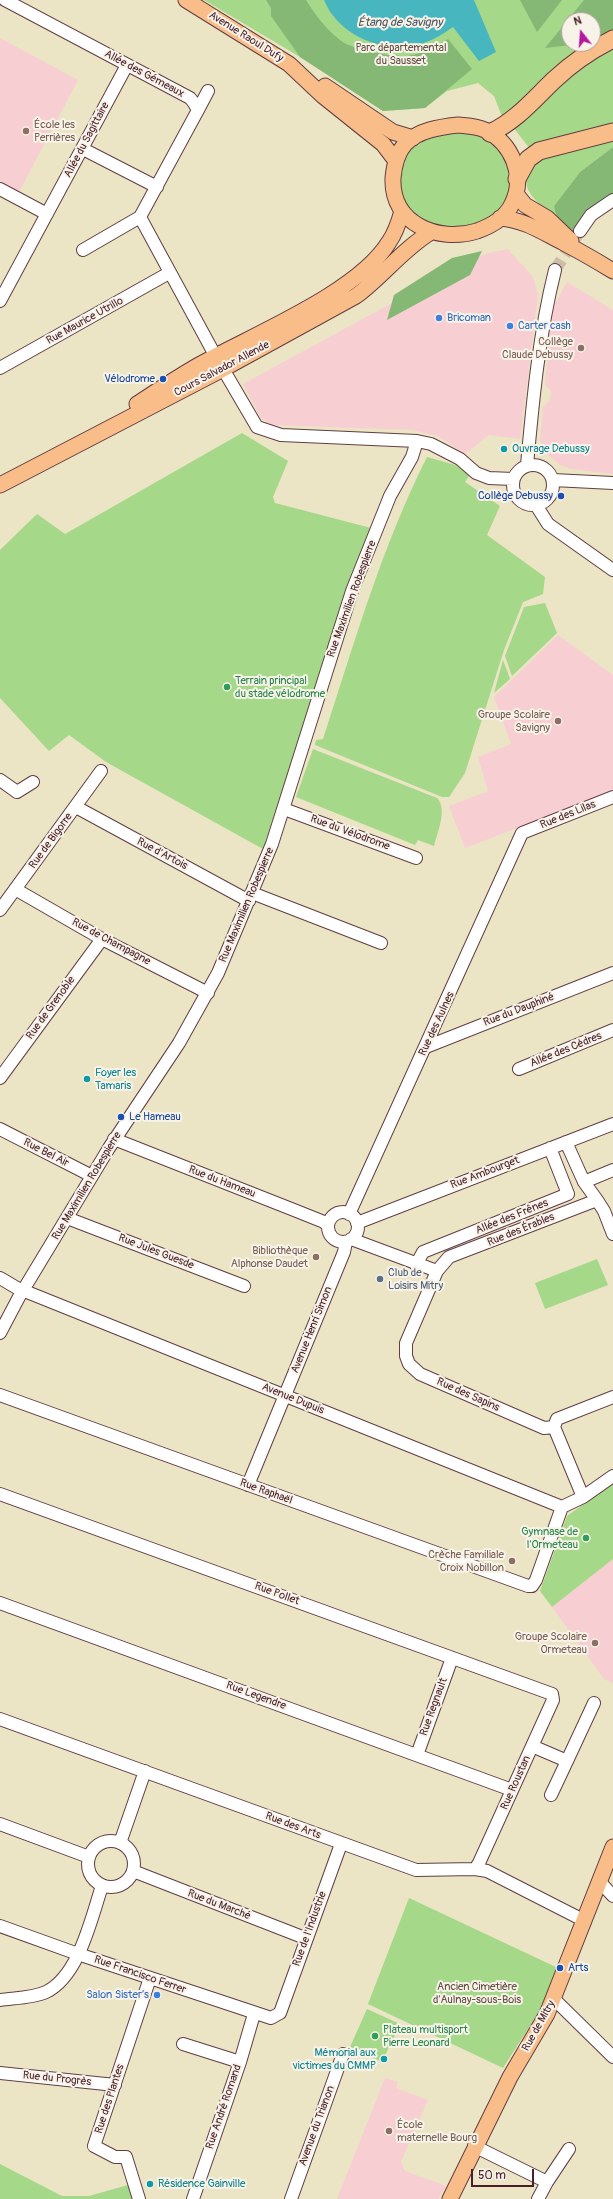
<!DOCTYPE html>
<meta charset="utf-8">
<style>
body{margin:0}
#map{position:relative;width:613px;height:2199px;overflow:hidden;background:#ebe4c5;font-family:Pangolin,sans-serif}
canvas{display:block}
.north{position:absolute;left:561px;top:12px;width:40px;height:40px;box-sizing:border-box;background:#f7f3e8;border:1px solid #b29e9c;border-radius:50%;rotate:343deg;font-size:11px;font-weight:700;line-height:16px;text-align:center;color:#4a1f2b}
.north::after{content:'';display:block;margin:auto;width:14px;height:18px;background:#b5179e;clip-path:polygon(50% 0,100% 100%,50% 72%,0 100%)}
.scale{position:absolute;left:471px;top:2169px;width:63px;height:18px;box-sizing:border-box;border:2px solid #4a1f2b;border-top:0;padding-left:5px;font-size:12px;line-height:14px;white-space:nowrap;color:#4a1f2b;-webkit-text-stroke:3px #f7f3e8;paint-order:stroke}
</style>
<div id="map">
<canvas width="613" height="2199"></canvas>
<div class="north">N</div>
<div class="scale">50 m</div>
</div>
<script>
const ctx = document.querySelector('canvas').getContext('2d');
ctx.lineJoin = 'round';
function paint(path, color) { ctx.fillStyle = color; ctx.fill(path, 'evenodd'); }
function trace(path, color, width, dash) { ctx.strokeStyle = color; ctx.lineWidth = width; ctx.lineCap = dash ? 'butt' : 'round'; ctx.setLineDash(dash || []); ctx.stroke(path); }
function drawText(font, color, halo, rows, align = 'center') {
  ctx.font = font + ' Pangolin,sans-serif'; ctx.lineWidth = 4; ctx.setLineDash([]); ctx.textBaseline = 'middle'; ctx.strokeStyle = halo; ctx.fillStyle = color; for (const [text, x, y, turn = 0] of rows) {
    ctx.save(); ctx.translate(x, y); ctx.rotate((+turn || 0) * Math.PI / 180); ctx.textAlign = isNaN(turn) ? turn : align; if (halo) ctx.strokeText(text, 0, 0); ctx.fillText(text, 0, 0); ctx.restore();
  }
}
paint(new Path2D(`
 M0,38l78,42 -59,112 -19,-10z
 M508,249l25,28 5,18 -18,144 -31,-4 -24,19 -27,-18 -26,-6 -140,-5 -11,-7 -18,-34 219,-119 26,-12z
 M567,282l46,28v164l-42,-5 -11,-4 -16,-13 -4,-13 3,-32 7,-7 1,-9 -6,-6 6,-74z
 M558,635l55,40v116l-148,57 -16,-42 39,-15 -10,-34 33,-13 -17,-47z
 M613,1559v124l-9,-4 -52,-72z
 M385,2078l13,4 -2,6 32,12 -27,62 4,9 41,15 -8,13h-101z`), '#f7cfd3');
paint(new Path2D(`
 M204,0h409v30l-20,9v-19h-24v24h15l-40,35 -41,40 -9,-23 -16,-13 -31,8 -22,17 -42,3 -83,-54z
 M613,46v80l-83,23 -17,-22 55,-53z
 M455,132c10,1 23,2 32,7 22,14 33,44 18,66 -26,37 -110,27 -107,-25 0,-5 3,-10 4,-15 3,-10 13,-23 23,-27 9,-4 20,-4 30,-6z
 M613,139v8l-33,25 -26,34 6,15c-26,-21 -53,-39 -14,-65z
 M242,433l46,28 -15,36 2,6 96,25 -21,56 -87,265 -157,-87 -37,-27 -20,16 -49,-53v-148l37,-36 28,20z
 M427,457l46,13 -8,12 35,24 -13,29 58,42 -2,17 -20,8 -19,48 -39,123 -16,24h-7l-127,-52 1,-5 7,-1c31,-95 59,-193 104,-282z
 M545,603l12,30 -45,43 -7,-20 19,-49z
 M503,660l7,19 -16,14z
 M313,749l124,49c11,11 0,35 -3,48l-16,-6 -3,5 -119,-48z
 M597,1259l11,26 -63,24 -10,-26z
 M613,1483v76l-61,48 -12,-16 27,-75z
 M409,1898l149,70 -18,42 -37,58 -135,-64z
 M367,2009l33,15 -18,38 -32,-15z
 M0,2164l62,32h27l39,-11 4,14h-132z`), '#a5d888');
paint(new Path2D(`
 M266,0h40c9,15 20,29 34,40 12,10 52,17 68,16 14,-2 27,-10 40,-17l24,30 -47,39 -42,3 -83,-54 -29,-41v-8z
 M520,0h42l-25,32z
 M584,0h29v30l-20,9v-19h-24v24h11l-35,4z
 M613,147v47l-19,12 -22,26c-9,-8 -16,-13 -18,-26l26,-34z
 M482,251l-12,24 -83,45 7,-25 58,-37z`), '#84b874');
paint(new Path2D(`
 M324,0h150l22,52 -17,9 -26,-34c-10,7 -21,14 -33,17 -37,10 -81,-8 -96,-44z`), '#47b6bf');
trace(new Path2D(`
 M555,270l25,-39`), '#cbbda6', 12, [12, 6]);
const minor = new Path2D(`
 M5,0l185,98 4,5 4,7 -58,107 -57,33
 M198,110l10,-19
 M83,149l74,38
 M0,189l47,25
 M140,217l76,140 41,70 24,8 136,6 14,3 29,15 16,14 13,5 24,1
 M580,231l11,-16 22,-15
 M0,301l127,-236
 M0,368l169,-95
 M513 485a20 20 0 1 1 40 0a20 20 0 1 1-40 0Z
 M527,465c6,-66 12,-131 28,-195
 M553,480l60,3
 M536,505l12,19 65,46
 M0,780l17,12 16,-10
 M76,807l173,94
 M284,809l132,49
 M15,889l87,50 106,54
 M252,893l129,50
 M0,910l101,-139
 M426,1047l187,-74
 M519,1069l94,-39
 M0,1078l102,-139
 M0,1129l92,47
 M114,1139l180,71 30,12 4,4
 M566,1142l18,40 13,18
 M584,1182l29,-12
 M328 1227a15 15 0 1 1 30 0a15 15 0 1 1-30 0Z
 M349,1214l173,-381 91,-36
 M67,1218l177,68
 M357,1223l256,-99
 M351,1239l86,32
 M416,1265l7,-13 145,-58 -18,-46
 M0,1278l17,10 545,219
 M0,1333l19,-36 90,-149 70,-105 39,-70 54,-129 80,-253 38,-95 22,-39 5,-16
 M0,1395l528,191h4l4,-6 26,-73
 M554,1427l-10,1 -124,-54 -11,-10 -3,-8v-13l31,-72 12,-14 148,-57 7,11 9,23
 M554,1427l29,70
 M554,1427l3,-8 56,-22
 M248,1485l96,-233 2,-10
 M0,1494l552,200 1,6 -74,163 -4,6
 M562,1507l21,-10 30,-21
 M0,1603l512,187
 M0,1719l416,151 59,-1 12,2 98,50
 M532,1746l35,15 -16,34
 M417,1755l35,-97
 M567,1761l27,-58
 M0,1824l89,33
 M88 1864a23 23 0 1 1 46 0a23 23 0 1 1-46 0Z
 M120,1843l25,-72
 M133,1871l172,67
 M600,1882l13,14
 M0,1926l78,28 193,64 9,-5 61,-169
 M554,1999l59,58
 M0,2000c14,-2 33,-2 46,-8 33,-16 45,-73 56,-106
 M183,2044l57,18
 M0,2073l115,12
 M474,2146l73,36 22,-33
 M139,2199l-13,-42h-11l-21,-11 56,-168
 M193,2199l47,-137 14,-48
 M291,2199l52,-145
 M538,2199l9,-17`);
const major = new Path2D(`
 M186,0l103,64 34,32 60,48 13,17
 M325,86l68,46 20,6
 M458,125c9,1 18,1 27,5 27,13 41,46 27,74 -6,13 -21,22 -35,27 -39,12 -86,-7 -84,-53 1,-11 4,-25 12,-34 13,-14 35,-17 53,-19z
 M517,195l8,10 22,13 24,23
 M500,218c25,2 42,14 64,25 17,9 33,18 49,28
 M137,404c20,-13 41,-27 62,-39 53,-30 159,-72 190,-123 7,-10 10,-20 13,-31
 M0,485l223,-116 133,-73c26,-19 47,-47 75,-64
 M450,2199l60,-122 37,-63 66,-167`);
const highway = new Path2D(`
 M490,133c26,-12 44,-34 64,-53 18,-17 37,-30 59,-41
 M517,179l11,-20 11,-8 74,-19`);
trace(minor, '#623d42', 14);
trace(major, '#623d42', 17);
trace(highway, '#623d42', 19);
trace(minor, '#fff', 12);
trace(major, '#f9bd89', 15);
trace(highway, '#f9bd89', 17);
for (const [x, y, r, color] of [
 [26,131,4,"#8d6e63"],
 [439,318,4,"#3f7fe0"],
 [510,326,4,"#3f7fe0"],
 [581,348,4,"#8d6e63"],
 [163,379,4,"#1a4fb4"],
 [504,449,4,"#0f9aa8"],
 [561,496,4,"#1a4fb4"],
 [227,687,4,"#2e9e5b"],
 [558,721,4,"#8d6e63"],
 [87,1079,4,"#0f9aa8"],
 [121,1117,4,"#1a4fb4"],
 [316,1257,4,"#8d6e63"],
 [380,1279,4,"#5c6f8a"],
 [586,1538,4,"#2e9e5b"],
 [512,1561,4,"#8d6e63"],
 [595,1643,4,"#8d6e63"],
 [560,1968,4,"#1a4fb4"],
 [157,1995,4,"#3f7fe0"],
 [375,2036,4,"#2e9e5b"],
 [384,2059,4,"#0f9aa8"],
 [389,2131,4,"#8d6e63"],
 [150,2184,4,"#0f9aa8"]
]) { const dot = new Path2D(); dot.arc(x, y, r, 0, 2 * Math.PI); ctx.fillStyle = color; ctx.fill(dot); trace(dot, '#f7f3e8', 1.5); }
drawText('11px', '#4a1f2b', '#f7f3e8', [
 ["Avenue Raoul Dufy",246,37,32],
 ["Allée des Gémeaux",144,74,28],
 ["Allée du Sagittaire",87,140,-62],
 ["Rue Maurice Utrillo",85,321,-29],
 ["Cours Salvador Allende",222,369,-28],
 ["Rue Maximilien Robespierre",352,599,-70],
 ["Rue des Lilas",568,815,-22],
 ["Rue du Vélodrome",350,833,20],
 ["Rue de Bigorre",51,841,-54],
 ["Rue d'Artois",162,854,28],
 ["Rue Maximilien Robespierre",247,905,-67],
 ["Rue de Champagne",111,942,28],
 ["Rue de Grenoble",51,1008,-54],
 ["Rue du Dauphiné",519,1010,-21],
 ["Rue des Aulnes",437,1024,-65],
 ["Allée des Cèdres",566,1050,-22],
 ["Rue Bel Air",46,1153,27],
 ["Rue Ambourget",485,1173,-21],
 ["Rue du Hameau",222,1182,21],
 ["Rue Maximilien Robespierre",87,1186,-59],
 ["Allée des Frênes",512,1217,-22],
 ["Rue des Érables",521,1230,-22],
 ["Rue Jules Guesde",156,1252,21],
 ["Avenue Henri Simon",312,1330,-68],
 ["Rue des Sapins",468,1395,24],
 ["Avenue Dupuis",293,1399,22],
 ["Rue Raphaël",266,1492,20],
 ["Rue Pollet",277,1594,20],
 ["Rue Legendre",256,1696,20],
 ["Rue Regnault",434,1707,-70],
 ["Rue Roustan",516,1783,-66],
 ["Rue des Arts",293,1826,20],
 ["Rue du Marché",219,1905,21],
 ["Rue de l'Industrie",310,1929,-70],
 ["Rue Francisco Ferrer",140,1975,19],
 ["Rue de Mitry",539,2026,-61],
 ["Rue du Progrès",57,2079,6],
 ["Rue des Plantes",110,2099,-72],
 ["Rue André Romand",224,2107,-71],
 ["Avenue du Trianon",317,2126,-70]
]);
drawText('11px', '#614d42', '#f7f3e8', [
 ["Parc départemental",401,48],
 ["du Sausset",401,61],
 ["Ancien Cimetière",477,1987],
 ["d'Aulnay-sous-Bois",477,2000]
]);
drawText('11px', '#785e54', '#f7f3e8', [
 ["École les",34,125,"left"],
 ["Perrières",34,138,"left"],
 ["Collège",573,342],
 ["Claude Debussy",573,355],
 ["Groupe Scolaire",550,715],
 ["Savigny",550,728],
 ["Bibliothèque",308,1251],
 ["Alphonse Daudet",308,1264],
 ["Crèche Familiale",504,1555],
 ["Croix Nobillon",504,1568],
 ["Groupe Scolaire",587,1637],
 ["Ormeteau",587,1650],
 ["École",397,2125,"left"],
 ["maternelle Bourg",397,2138,"left"]
], 'right');
drawText('11px', '#366cbe', '#f7f3e8', [
 ["Bricoman",447,318],
 ["Carter cash",518,326],
 ["Salon Sister’s",149,1995,"right"]
], 'left');
drawText('11px', '#164399', '#f7f3e8', [
 ["Vélodrome",155,379],
 ["Collège Debussy",553,496],
 ["Le Hameau",129,1117,"left"],
 ["Arts",568,1968,"left"]
], 'right');
drawText('11px', '#0d838f', '#f7f3e8', [
 ["Ouvrage Debussy",512,449],
 ["Foyer les",95,1073],
 ["Tamaris",95,1086],
 ["Mémorial aux",376,2053,"right"],
 ["victimes du CMMP",376,2066,"right"],
 ["Résidence Gainville",158,2184]
], 'left');
drawText('11px', '#27864d', '#f7f3e8', [
 ["Terrain principal",235,681],
 ["du stade vélodrome",235,694],
 ["Gymnase de",578,1532,"right"],
 ["l'Ormeteau",578,1545,"right"],
 ["Plateau multisport",383,2030],
 ["Pierre Leonard",383,2043]
], 'left');
drawText('11px', '#4e5e75', '#f7f3e8', [
 ["Club de",388,1273],
 ["Loisirs Mitry",388,1286]
], 'left');
drawText('italic 12px', '#49545f', '#f7f3e8', [
 ["Étang de Savigny",400,23]
]);
</script>
